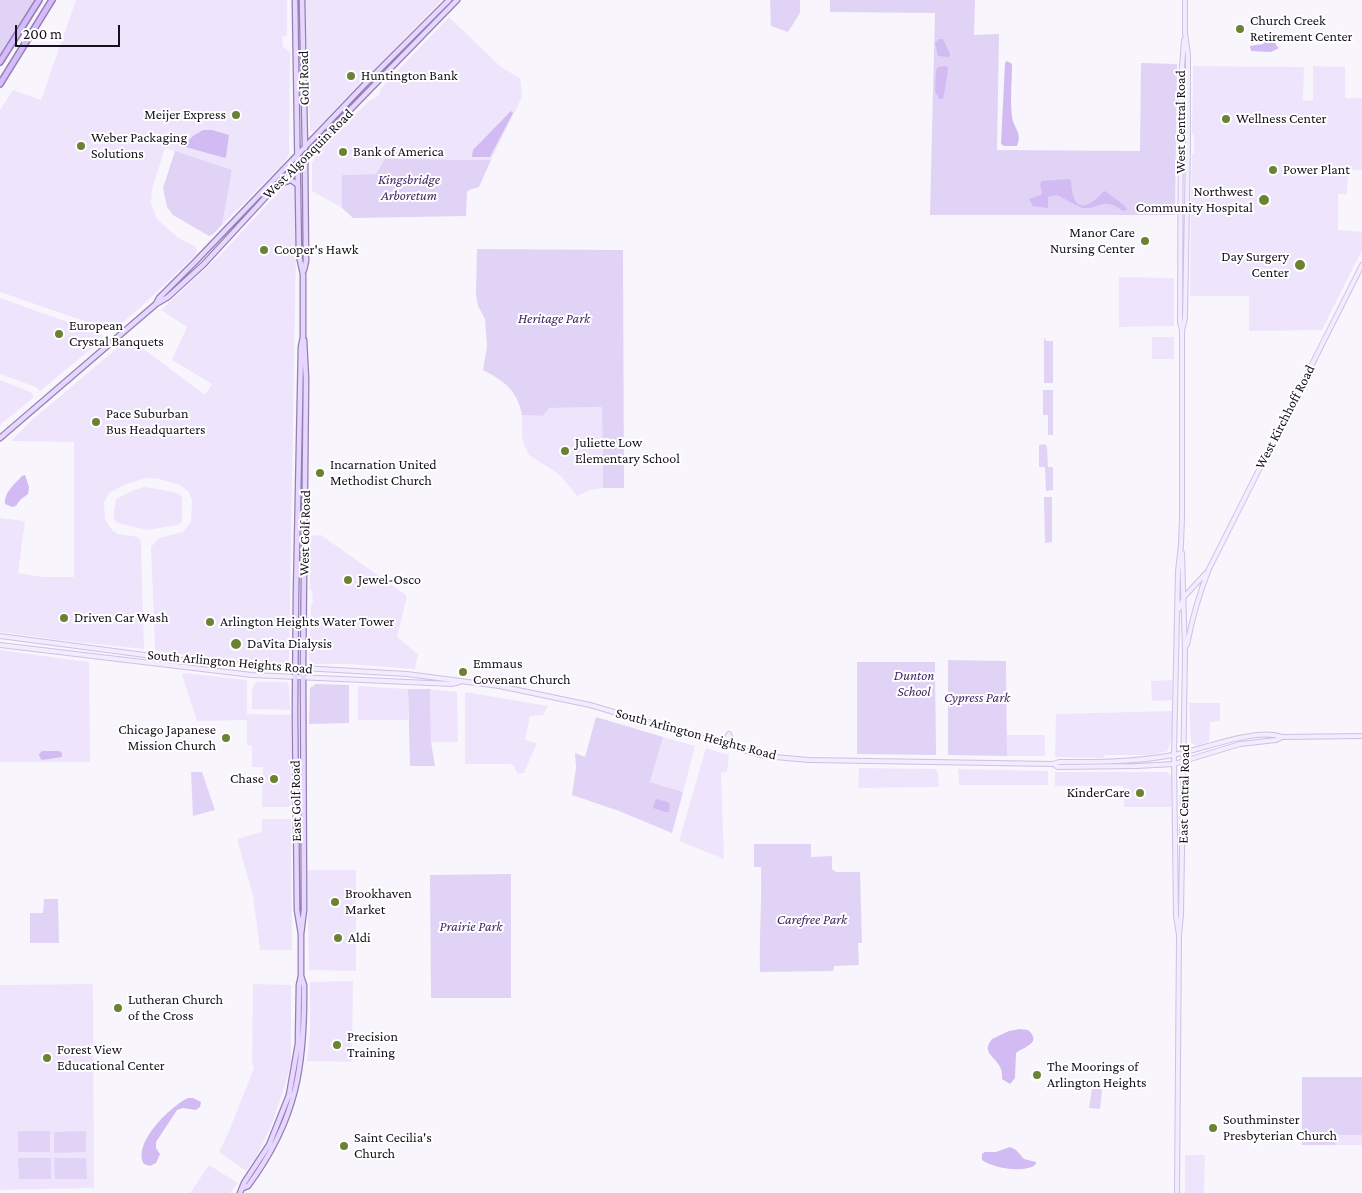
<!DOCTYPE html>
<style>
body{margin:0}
#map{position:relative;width:1362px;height:1193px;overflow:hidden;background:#f8f6fc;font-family:"Crimson Pro",serif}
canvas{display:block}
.scale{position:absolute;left:15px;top:25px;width:105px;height:22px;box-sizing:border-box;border:2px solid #16111c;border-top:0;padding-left:6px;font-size:15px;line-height:18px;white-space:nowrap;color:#16111c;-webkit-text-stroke:4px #fff;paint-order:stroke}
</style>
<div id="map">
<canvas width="1362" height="1193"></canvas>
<div class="scale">200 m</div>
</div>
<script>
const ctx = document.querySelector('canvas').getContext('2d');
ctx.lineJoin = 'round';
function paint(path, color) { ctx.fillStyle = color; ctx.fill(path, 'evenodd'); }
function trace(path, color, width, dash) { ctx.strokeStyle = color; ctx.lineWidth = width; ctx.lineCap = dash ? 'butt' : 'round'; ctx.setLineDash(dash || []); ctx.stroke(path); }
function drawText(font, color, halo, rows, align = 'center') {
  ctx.font = font + ' "Crimson Pro",serif'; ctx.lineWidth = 4; ctx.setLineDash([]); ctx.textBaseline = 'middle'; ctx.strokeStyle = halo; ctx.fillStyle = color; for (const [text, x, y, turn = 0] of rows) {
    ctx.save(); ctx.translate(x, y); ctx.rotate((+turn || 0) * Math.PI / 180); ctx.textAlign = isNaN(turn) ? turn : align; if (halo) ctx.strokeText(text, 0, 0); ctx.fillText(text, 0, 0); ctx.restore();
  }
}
paint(new Path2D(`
 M76,0h211v36l-5,1 1,10 7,5 -1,103 -5,8 -62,62 10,-55 -67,-22 -13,41 -1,15 6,15 20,18 19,10 1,4 -1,4 -53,50 -30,26 -113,-39v-182l13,-20 28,10z
 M305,0h137l-128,131h-4z
 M449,17l53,51 18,10 2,19 -31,63 -106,-1 -9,15 -34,1v33l-30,-17v-28l4,-7 27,-29h3l4,-4v-3l20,-20 4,-1 6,-5v-5z
 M1193,66l111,1 -1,34 10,-1v-34l32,1v31h17v72h-14l-1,24h-9v36l24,2v18l-40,80 -73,1v-35h-59l1,-89 1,-52 2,-2v-16l-2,-4z
 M288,183l8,2 1,4 -8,471 -4,4h-11l-84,-9 -33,-4 -2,-2 -4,-102 8,-9 24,-6 8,-10 1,-22 -4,-9 -8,-6 -21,-6 -13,-1 -22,7 -15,8 -5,10 1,16 7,11 6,4 20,3 3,4 3,108 -68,-7 -76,-10v-114l25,3 -7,52 24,4h32v-135l-63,-1 21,-21 97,-82 76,57 7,-11 -40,-24 15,-33 -26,-17 60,-56 65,-70z
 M1119,277l55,1v48l-55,1z
 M0,298l102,36 1,5 -63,52 -4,-4 -36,-13z
 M1152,337h22v22h-22z
 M0,380l31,12 3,5 -34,28z
 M602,407l1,81 -12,2 -14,6 -17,-21 -31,-20 -5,-11 -2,-7v-22l21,1 6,-8z
 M145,487l29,5 5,2 3,3v25l-5,3 -30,5 -30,-7 -3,-4v-8l2,-12 18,-9z
 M321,535l86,61 -10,41 21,17 -3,15 -67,-5h-35l-4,-5 2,-55 2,-2 -1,-11 -2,-2v-53z
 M0,650l89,12 1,100h-90z
 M184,673l63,7v34l44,1 1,89 -3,3h-27l1,-40h-11v-21l-5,-1v-25l-50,1 -15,-46z
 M1172,680v20l-20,1 -1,-20z
 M256,682h31l2,4 1,24 -38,-1v-20z
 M358,686l50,3v31h-50z
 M430,689l27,3 1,50h-27z
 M466,692l82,14 -5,9 -13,1 -5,24 12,3 -13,30h-7l-4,-8 -5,-1h-43v-70z
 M1189,703h31v18l-10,1 -1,20 -13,4 -5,-3z
 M1172,711v24l-4,16 -17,4h-47v3l-49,-1 1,-43z
 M1007,735h38v21h-38z
 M663,737l32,9 -12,46 -33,-10z
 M706,748l23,7 -2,17 -6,1 3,86 -45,-18z
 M859,768l76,1 3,4 1,14 -81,1z
 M958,769l90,2v14h-89z
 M1055,772h112l5,5 -1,30h-47l-1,-21h-68z
 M262,819h29l1,131h-32l-7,-54 -16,-57 25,-7z
 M307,870h49v101l-47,-1z
 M353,981l-1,81 -45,-1 3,-31v-48z
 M93,984l1,204 -94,2v-205z
 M253,984l38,1v78l-4,16 -15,45 -16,34 -10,13 -27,-19 10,-21 25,-63 -2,-5z
 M1336,1135h26v10h-27z
 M1185,1155h20l-1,38h-19z
 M209,1165l29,18 -8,10h-40z`), '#eee5fc');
paint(new Path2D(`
 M0,0h39l-39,62z
 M770,0h30v13l-12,19 -17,-6z
 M830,0h145l-1,35 25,-1 -2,116 143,1 1,-88 36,1 -2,151h-245l5,-202 -105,-1z
 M175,151l57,19 -10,55 -10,10 -3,1 -36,-21 -6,-8 -4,-19z
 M385,159l106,1 -12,27 -10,3 -2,2 -1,24 -113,2 -11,-10v-33l34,-1z
 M477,249l146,1 1,238h-21l-1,-81 -53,1 -6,8 -21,-1c-5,-25 -18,-34 -39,-45l4,-23 -2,-28 -7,-13 -2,-11z
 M1044,337l2,4h7v42h-9z
 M1043,390h10v45h-5v-20h-5z
 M1045,444l2,3 1,20h5v23l-7,1 -1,-24h-6v-22z
 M1044,497h8v45l-7,1z
 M948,660l58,1 1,95 -59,-1z
 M857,662h78l1,93 -79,-1z
 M316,684l33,1v38l-40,1 1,-36z
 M408,689h22l1,53 4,24h-25z
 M596,717l67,20 -13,45 33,10 -11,41 -53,-22 -47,-16 4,-27 -1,-15 10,4z
 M191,772h11l13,38 -22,6z
 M754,844h57v13l21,-1v13l4,3h24l2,71h-4l1,22 -25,1 -1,5 -73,1c-1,-35 2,-69 1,-105h-7z
 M511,874v124h-80l-1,-123z
 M44,899h14l1,44h-29v-30h13z
 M1302,1077h60v58h-26l-1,10h-33z
 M1092,1088l10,1 -2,20 -11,-1z
 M18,1131h32v21h-32z
 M86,1131v21l-32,1v-21z
 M18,1158h33v21h-32z
 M54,1158h32l1,21h-32z`), '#e0d3f5');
paint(new Path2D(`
 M1272,30l4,15 3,3 -8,4 -20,-1 -1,-5 13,-2z
 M939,39h4l7,15 -1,3 -11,-1 -3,-13z
 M1007,61l5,3c0,17 -2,35 0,52 1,12 11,16 5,30h-13l-3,-2 4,-81z
 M946,66l2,2c0,3 -4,28 -5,31h-4l-4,-8 1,-21 2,-3z
 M511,111l2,2 -23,44h-18l1,-7z
 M203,130h9l17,5 -3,22 -1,1 -39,-11 -1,-3 8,-8z
 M1068,179l3,1c1,11 2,34 21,22 5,-3 8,-8 13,-11l20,15 2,4 -4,1c-21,-15 -21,-2 -41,-3l-25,-13 -9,2v11l-15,-2 -4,-7 12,-4 1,-2 -2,-9 2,-3z
 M25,475l4,12 -1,7 -8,6 -4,6 -4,1 -7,-3c-1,-12 10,-20 17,-28z
 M42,751h17l3,2v4l-20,3 -2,-2 -1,-4z
 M656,799l11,3 3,2 -1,8h-4l-12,-4z
 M1020,1029l8,1c15,13 -5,17 -12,23l-1,25 -5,6 -8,-5c0,-4 0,-9 -2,-12 -5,-11 -19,-14 -8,-28l17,-8z
 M188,1098h5l8,4 -1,5 -4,3 -13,-2 -6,2 -21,32v6l4,6 -4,9 -6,3 -6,-2c-12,-21 27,-58 44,-66z
 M1010,1147l6,3 8,9 12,3v2c-10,10 -44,4 -54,-4v-6l3,-2h11z`), '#d1bbf2');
const secondary = new Path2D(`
 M1182,330l-2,-8 1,-242 3,-40
 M1179,609l5,-12 22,-24
 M0,636l198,26 209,12 92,12 91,19 174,51 45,4 244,4 6,-2c38,0 77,0 114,-7 29,-5 83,-28 109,-18
 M0,645l252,30 200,9 8,-2
 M1187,645c5,-26 12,-51 22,-76l153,-304
 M729,734l5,13
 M717,742l9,-3 3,-5
 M1053,764l5,3 79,-1 37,-2 66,-20 36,-4 6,-3 80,-1
 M1179,935l-3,-19 -2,-161 4,-184 3,-26 1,-28v-186l3,-13 3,-171v-92l-3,-22v-33
 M1177,1193l2,-258 2,-20 4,-263 -3,-99`);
const primary = new Path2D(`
 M295,0l4,256 4,18v63l-2,10 -5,247 -1,118 2,198 4,24
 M302,0l3,148
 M280,184l11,-4 7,5
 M304,270l2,-9 -1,-105
 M156,304l3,-6 36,-36 174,-182 80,-80
 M0,438l156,-134 12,-7 36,-33 70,-76 183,-188
 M243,1188l5,-2c49,-66 57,-121 56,-201l-3,-9
 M240,1193l4,-10 25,-38 20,-50 9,-51 1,-59 2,-9v-42l3,-24 -1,-241 3,-290 -2,-39`);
const motorway = new Path2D(`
 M0,62l39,-62
 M0,84l52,-84`);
trace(secondary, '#cdc2e0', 6);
trace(primary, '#9380b0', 7);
trace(motorway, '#9380b0', 8);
trace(secondary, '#f3ebff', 4);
trace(primary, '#e7d6ff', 4.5);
trace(motorway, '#d7bbff', 5);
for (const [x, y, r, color] of [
 [1240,29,5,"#6b8233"],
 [351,76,5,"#6b8233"],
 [236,115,5,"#6b8233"],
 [1226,119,5,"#6b8233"],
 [81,146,5,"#6b8233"],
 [343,152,5,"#6b8233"],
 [1273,170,5,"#6b8233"],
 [1264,200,6,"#6b8233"],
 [1145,241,5,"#6b8233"],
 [264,250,5,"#6b8233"],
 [1300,265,6,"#6b8233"],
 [59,334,5,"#6b8233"],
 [96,422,5,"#6b8233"],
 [565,451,5,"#6b8233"],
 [320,473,5,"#6b8233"],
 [348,580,5,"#6b8233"],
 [64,618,5,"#6b8233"],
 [210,622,5,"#6b8233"],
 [236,644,6,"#6b8233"],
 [463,672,5,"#6b8233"],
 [226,738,5,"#6b8233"],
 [274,779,5,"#6b8233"],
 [1140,793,5,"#6b8233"],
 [335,902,5,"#6b8233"],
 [338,938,5,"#6b8233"],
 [118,1008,5,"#6b8233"],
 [337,1045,5,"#6b8233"],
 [47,1058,5,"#6b8233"],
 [1037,1075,5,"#6b8233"],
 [1213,1128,5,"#6b8233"],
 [344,1146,5,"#6b8233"]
]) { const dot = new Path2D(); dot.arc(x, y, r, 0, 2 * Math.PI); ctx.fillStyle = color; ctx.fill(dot); trace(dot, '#fff', 2); }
drawText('14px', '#16111c', '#fff', [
 ["Church Creek",1250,21],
 ["Retirement Center",1250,37],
 ["Huntington Bank",361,76],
 ["Meijer Express",226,115,"right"],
 ["Wellness Center",1236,119],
 ["Weber Packaging",91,138],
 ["Solutions",91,154],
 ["Bank of America",353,152],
 ["Power Plant",1283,170],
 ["Northwest",1253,192,"right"],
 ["Community Hospital",1253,208,"right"],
 ["Manor Care",1135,233,"right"],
 ["Nursing Center",1135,249,"right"],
 ["Cooper's Hawk",274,250],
 ["Day Surgery",1289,257,"right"],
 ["Center",1289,273,"right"],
 ["European",69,326],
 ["Crystal Banquets",69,342],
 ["Pace Suburban",106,414],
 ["Bus Headquarters",106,430],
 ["Juliette Low",575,443],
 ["Elementary School",575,459],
 ["Incarnation United",330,465],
 ["Methodist Church",330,481],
 ["Jewel-Osco",358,580],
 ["Driven Car Wash",74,618],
 ["Arlington Heights Water Tower",220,622],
 ["DaVita Dialysis",247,644],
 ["Emmaus",473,664],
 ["Covenant Church",473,680],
 ["Chicago Japanese",216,730,"right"],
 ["Mission Church",216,746,"right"],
 ["Chase",264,779,"right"],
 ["KinderCare",1130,793,"right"],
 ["Brookhaven",345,894],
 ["Market",345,910],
 ["Aldi",348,938],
 ["Lutheran Church",128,1000],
 ["of the Cross",128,1016],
 ["Precision",347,1037],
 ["Training",347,1053],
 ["Forest View",57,1050],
 ["Educational Center",57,1066],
 ["The Moorings of",1047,1067],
 ["Arlington Heights",1047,1083],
 ["Southminster",1223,1120],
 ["Presbyterian Church",1223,1136],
 ["Saint Cecilia's",354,1138],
 ["Church",354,1154]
], 'left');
drawText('14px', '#16111c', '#fff', [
 ["Golf Road",304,78,-91],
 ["West Central Road",1181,122,-90],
 ["West Algonquin Road",308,154,-45],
 ["West Kirchhoff Road",1285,417,-63],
 ["West Golf Road",305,533,-89],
 ["South Arlington Heights Road",230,662,5],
 ["South Arlington Heights Road",696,734,15],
 ["East Central Road",1184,794,-89],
 ["East Golf Road",296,801,-91]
]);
drawText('italic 14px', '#432565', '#fff', [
 ["Kingsbridge",409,180],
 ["Arboretum",409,196],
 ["Heritage Park",554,319],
 ["Dunton",914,676],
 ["School",914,692],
 ["Cypress Park",977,698],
 ["Carefree Park",812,920],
 ["Prairie Park",471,927]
]);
</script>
